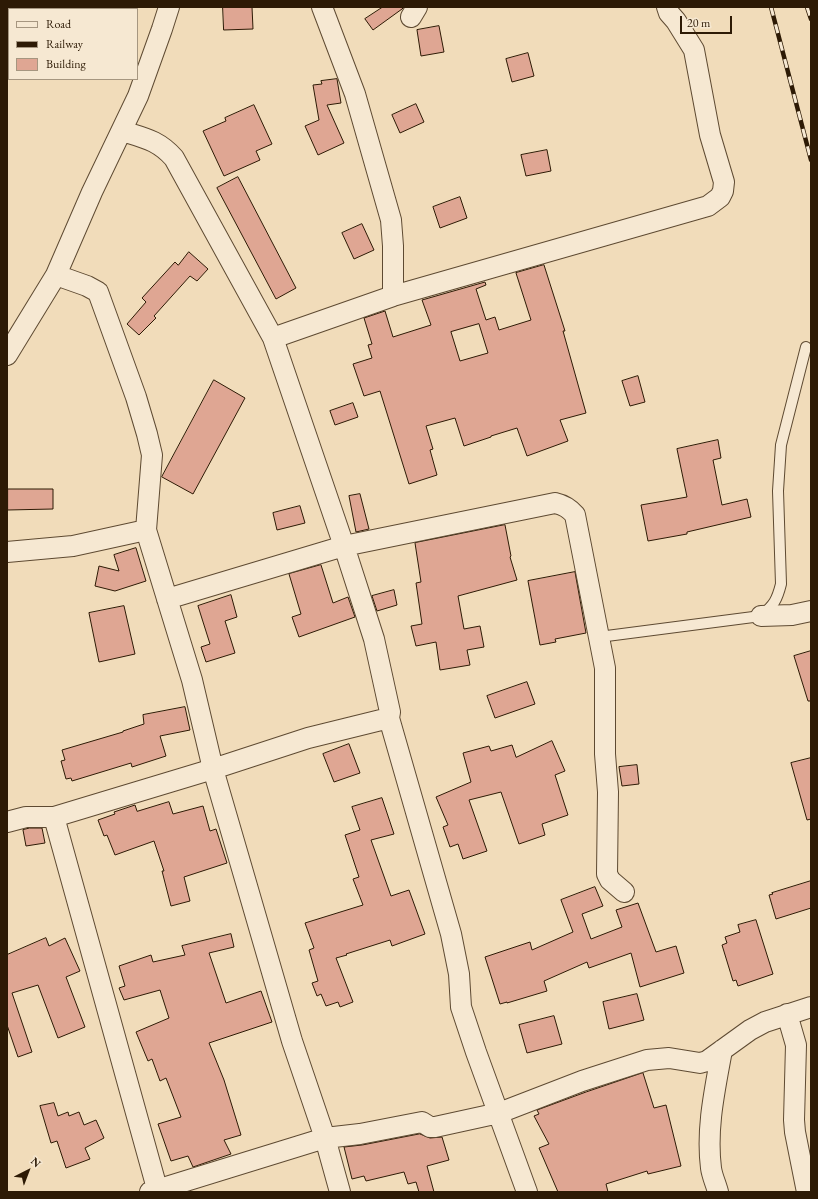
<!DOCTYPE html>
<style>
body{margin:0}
#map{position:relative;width:818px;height:1199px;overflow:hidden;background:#f1dcba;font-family:"EB Garamond",serif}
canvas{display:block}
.frame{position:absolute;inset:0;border:8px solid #2d1a05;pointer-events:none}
.legend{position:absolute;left:8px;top:8px;width:130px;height:72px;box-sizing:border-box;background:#f6e8d2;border:1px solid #a69680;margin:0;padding:5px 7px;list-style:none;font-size:12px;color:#2d1a05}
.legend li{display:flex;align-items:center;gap:8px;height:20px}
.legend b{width:20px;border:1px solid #a69680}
.north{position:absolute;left:8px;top:1151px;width:40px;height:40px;-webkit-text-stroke:3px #f6e8d2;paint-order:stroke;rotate:42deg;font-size:11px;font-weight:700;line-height:16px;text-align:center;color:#2d1a05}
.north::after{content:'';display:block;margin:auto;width:14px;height:18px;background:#2d1a05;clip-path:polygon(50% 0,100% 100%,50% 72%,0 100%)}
.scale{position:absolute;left:680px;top:16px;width:52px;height:18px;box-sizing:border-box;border:2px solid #2d1a05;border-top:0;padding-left:5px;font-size:12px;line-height:14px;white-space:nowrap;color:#2d1a05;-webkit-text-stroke:3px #f6e8d2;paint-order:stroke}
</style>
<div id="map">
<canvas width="818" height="1199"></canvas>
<div class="frame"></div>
<ul class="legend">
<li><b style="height:5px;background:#f6e8d2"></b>Road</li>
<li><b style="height:5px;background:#2d1a05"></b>Railway</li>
<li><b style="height:11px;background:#dfa693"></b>Building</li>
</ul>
<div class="north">N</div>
<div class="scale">20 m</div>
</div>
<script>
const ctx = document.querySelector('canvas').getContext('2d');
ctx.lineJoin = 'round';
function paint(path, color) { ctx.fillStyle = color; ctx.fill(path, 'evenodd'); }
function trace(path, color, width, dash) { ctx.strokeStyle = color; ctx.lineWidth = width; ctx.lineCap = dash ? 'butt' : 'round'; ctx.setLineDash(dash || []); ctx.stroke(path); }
const building = new Path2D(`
 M223,7h29l1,22 -29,1z
 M383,7h21l-2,2 -29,21 -8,-11z
 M439,26l5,26 -23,4 -4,-26z
 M528,53l6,23 -22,6 -6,-23z
 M337,79l4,24 -14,2 17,38 -26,12 -13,-29 14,-6 -6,-35 9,-1 -1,-3z
 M416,104l8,18 -24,11 -8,-18z
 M254,105l18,39 -16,7 4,9 -36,16 -21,-45 23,-10 -1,-3z
 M547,150l4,21 -25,5 -5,-21z
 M238,177l58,111 -20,11 -59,-111z
 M460,197l7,21 -27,10 -7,-21z
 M362,224l12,26 -20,9 -12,-26z
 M189,252l19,17 -11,12 -7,-5 -36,40 2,2 -17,17 -12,-11 19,-22 -4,-4 33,-36 3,3z
 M544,265l21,66h-2l23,82 -26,7 8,21 -41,15 -10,-28 -26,8v1l-27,9 -9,-28 -29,8 7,23 -3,1 7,25 -28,9 -29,-93 -16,5 -11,-32 19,-6 -4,-13 4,-1 -8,-26 21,-7 8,26 38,-12 -9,-25 63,-18 1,3 -10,4 10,31 9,-3 4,13 32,-10 -15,-47zM479,324l9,29 -28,8 -9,-29z
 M638,376l7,26 -15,4 -8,-25z
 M214,380l31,18 -52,96 -31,-17z
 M353,403l5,14 -23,8 -5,-14z
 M718,440l3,18 -8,2 9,45 25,-6 4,18 -64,15v2l-39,7 -7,-36 46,-8 -10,-48z
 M8,489h45v20l-45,1z
 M360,494l9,35 -13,3 -7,-36z
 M300,506l5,17 -28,7 -4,-17z
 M505,525l6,31 -1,1 7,23 -59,16 6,33 16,-3 4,21 -17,3 3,15 -30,5 -4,-28 -20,4 -5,-20 11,-2 -6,-41 5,-1 -6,-39z
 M136,548l10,33 -31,10 -20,-5 4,-20 20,5 -5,-16z
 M321,565l12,38 15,-6 7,20 -56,20 -7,-20 9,-3 -12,-40z
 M575,572l11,61 -31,6 1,3 -16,3 -12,-64z
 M394,590l3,15 -20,6 -5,-15z
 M231,595l6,22 -12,4 10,32 -29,9 -5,-15 9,-3 -12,-38z
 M124,606l11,48 -36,8 -10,-49z
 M811,651v50h-3l-14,-45z
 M527,682l8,22 -40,14 -8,-22z
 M185,707l5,23 -30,6 6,20 -34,11 -1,-4 -59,18 -1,-3 -5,1 -5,-18 4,-1 -3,-10 61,-18v-1l21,-7 -1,-9z
 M552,741l13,30 -10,4 13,40 -26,9 3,11 -26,9 -18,-52 -32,8 18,51 -24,8 -5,-15 -8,3 -7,-20 5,-2 -12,-28 35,-15 -8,-29 26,-7 2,5 21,-6 4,12z
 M349,744l11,29 -26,9 -11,-28z
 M811,758v61l-4,1 -16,-57z
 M637,765l2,19 -17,2 -3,-19z
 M382,798l12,36 -23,6 20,56 18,-6 16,44 -33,12 -2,-6 -44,14 1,1 -11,3 17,44 -13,5 -2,-5 -12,4 -5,-12 -4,2 -5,-13 6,-2 -9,-31 5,-2 -9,-25 58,-18 -10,-26 6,-2 -14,-42 15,-5 -8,-23z
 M169,802l4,12 30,-8 7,25 6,-2 11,34 -43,14 6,24 -19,5 -9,-35h2l-10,-30 -39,14 -8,-20 -3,1 -6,-16 17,-6 -1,-2 21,-7 2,6z
 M30,828h12l3,15 -19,3 -3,-16z
 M811,881v27l-35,11 -7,-24 4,-1 -1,-1z
 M595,887l8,19 -21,8 9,25 31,-12 -6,-17 22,-7 18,49 20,-6 8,27 -44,14 -9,-34 -42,15 -2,-6 -43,19 3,10 -40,12v-1l-7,2 -15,-47 45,-15 2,8 41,-18 -12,-32z
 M756,920l17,54 -35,12 -2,-6 -3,1 -11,-36 5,-2 -2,-6 15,-5 -2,-7z
 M231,934l3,13 -25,6 17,50 35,-12 11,31 -63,21 15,37 17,55 -17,5 7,14 -38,13 -5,-11 -17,5 -13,-37 23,-7 -15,-39 -6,3 -8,-22 -4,2 -12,-29 33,-14 -9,-28 -36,10 -5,-12 6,-2 -6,-20 32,-11 2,7 32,-7 -3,-9z
 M46,938l3,8 16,-8 15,33 -14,6 19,50 -27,11 -20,-53 -26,8 20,59 -14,5 -11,-32v-70z
 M637,994l7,26 -35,9 -6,-27z
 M554,1016l8,28 -35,9 -8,-28z
 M643,1073l11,35 12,-3 15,61 -33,8 -1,-3 -41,13 2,8h-50l-19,-44 10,-4 -15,-28 5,-2 -2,-4 49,-18z
 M54,1103l4,13 10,-4 1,4 10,-4 5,13 12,-5 8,18 -19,10 5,11 -24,9 -9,-27 -6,2 -11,-37z
 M420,1134l10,4 12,-1 7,23 -22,6 7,26h-15l-3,-10 -8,2 -4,-12 -38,9 -2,-5 -12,3 -8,-32 18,-2z`);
paint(building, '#dfa693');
trace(building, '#2d1a05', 1);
const service = new Path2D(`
 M599,637l162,-21c13,-11 16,-16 20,-32l-3,-93 3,-46 25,-98`);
const minor = new Path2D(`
 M322,7l33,87 36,126 2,26v50
 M411,17l6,-10
 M122,131c22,7 36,9 52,27l99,180 71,208 30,93 16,73 -1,6 62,216 8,40 2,33 15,45 51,140
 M56,275l31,11 11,6 38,105 11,37 5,21 -6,75 46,150 21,89 32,110 47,162 33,97 15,54
 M273,338l120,-42 315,-90 12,-9 3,-6 1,-9 -14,-47 -16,-85 -18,-29 -7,-8 -2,-6
 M7,355l49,-80 36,-83 46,-96 24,-67 7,-22
 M7,552l66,-6 73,-16
 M167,599l177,-53 211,-43c9,2 14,5 20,12l30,153v86l3,38 -1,82 3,6 14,12
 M761,616l31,-1 19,-4
 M54,817l104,375
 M7,822l19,-5h28l159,-48 95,-31 81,-20
 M787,1014l9,31 -2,75 1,12 12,60
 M150,1192l175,-54 35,-4 62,-12 8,5h5l64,-14 83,-32 65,-21 22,-2 31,5 7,-2 43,-31 15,-8 46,-15
 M718,1192c-2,-8 -6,-16 -7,-24 -5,-40 4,-79 11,-118`);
trace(service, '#5e4a32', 12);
trace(minor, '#5e4a32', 22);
trace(service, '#f6e8d2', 10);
trace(minor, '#f6e8d2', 20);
const rail = new Path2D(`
 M771,7l40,153
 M807,7l4,12`);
trace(rail, '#2d1a05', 4.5);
trace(rail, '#f6e8d2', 3, [9]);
</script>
